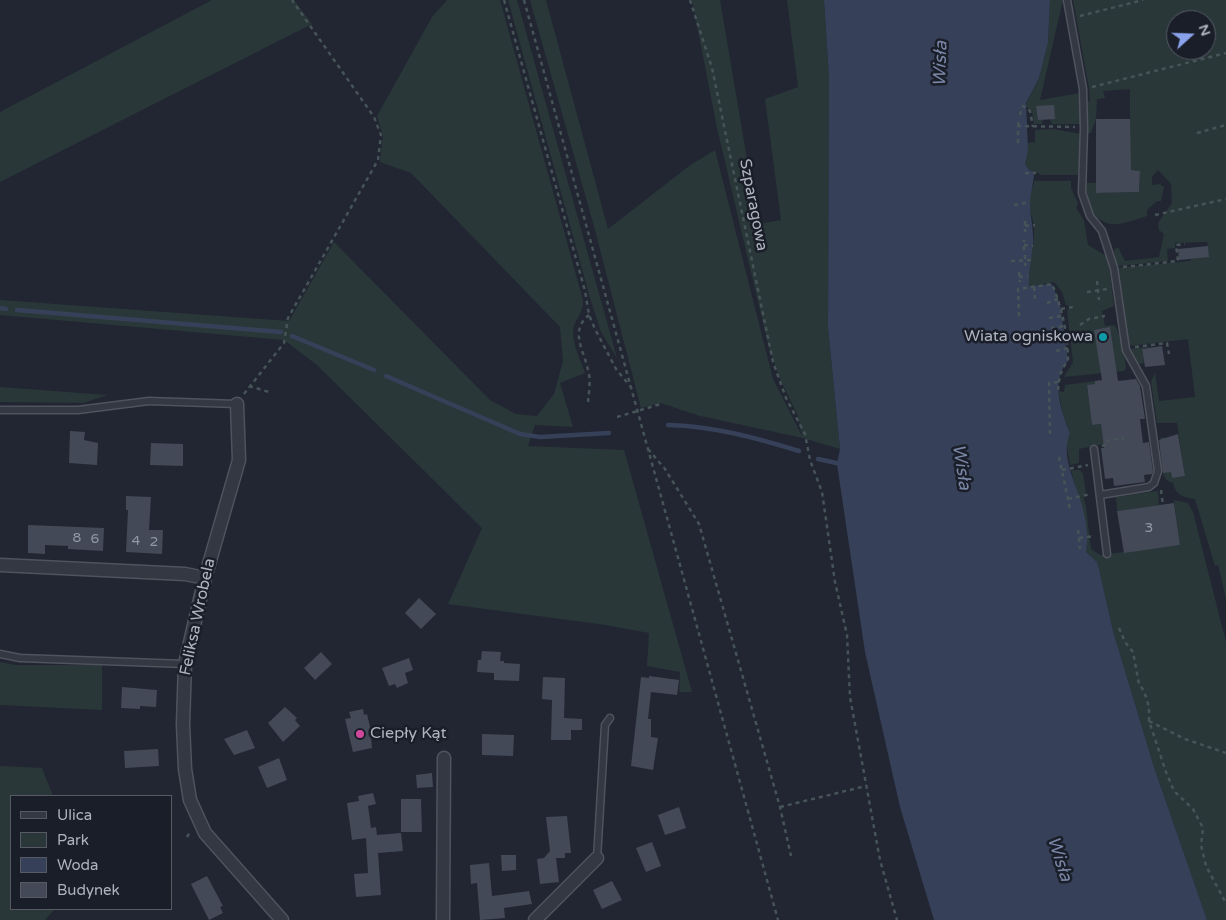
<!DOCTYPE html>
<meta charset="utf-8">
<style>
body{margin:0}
#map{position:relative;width:1226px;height:920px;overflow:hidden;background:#212632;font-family:"Varela Round",sans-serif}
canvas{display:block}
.legend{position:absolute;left:10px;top:795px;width:162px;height:115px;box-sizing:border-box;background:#1a1e28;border:1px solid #555a65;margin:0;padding:6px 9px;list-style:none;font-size:15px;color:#aeb3c0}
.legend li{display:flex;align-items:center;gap:10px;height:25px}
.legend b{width:25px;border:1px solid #555a65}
.north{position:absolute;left:1166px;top:10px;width:50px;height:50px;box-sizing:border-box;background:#1a1e28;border:1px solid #555a65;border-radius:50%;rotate:70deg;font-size:14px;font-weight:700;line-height:20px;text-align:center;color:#aeb3c0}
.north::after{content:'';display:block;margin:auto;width:18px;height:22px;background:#8aa2ea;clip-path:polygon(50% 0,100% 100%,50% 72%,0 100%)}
</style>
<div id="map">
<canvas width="1226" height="920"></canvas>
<ul class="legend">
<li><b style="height:6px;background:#343843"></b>Ulica</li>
<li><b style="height:14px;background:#293739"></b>Park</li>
<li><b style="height:14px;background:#364058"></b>Woda</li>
<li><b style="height:14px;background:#434957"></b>Budynek</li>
</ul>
<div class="north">N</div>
</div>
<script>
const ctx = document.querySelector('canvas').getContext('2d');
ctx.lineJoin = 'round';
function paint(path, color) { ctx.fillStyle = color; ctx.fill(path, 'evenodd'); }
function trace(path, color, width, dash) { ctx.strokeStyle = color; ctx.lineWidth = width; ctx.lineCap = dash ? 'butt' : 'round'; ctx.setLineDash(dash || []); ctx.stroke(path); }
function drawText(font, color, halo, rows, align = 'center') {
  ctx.font = font + ' "Varela Round",sans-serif'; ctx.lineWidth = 5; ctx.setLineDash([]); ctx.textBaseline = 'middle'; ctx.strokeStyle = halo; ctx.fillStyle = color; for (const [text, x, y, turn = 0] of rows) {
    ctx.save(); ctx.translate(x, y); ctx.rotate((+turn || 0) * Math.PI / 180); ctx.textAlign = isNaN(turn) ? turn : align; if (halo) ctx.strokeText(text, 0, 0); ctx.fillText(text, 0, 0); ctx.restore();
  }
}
paint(new Path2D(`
 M212,0h82l18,24 -312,158v-70z
 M447,0h53l83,300c1,12 -6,16 -9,26 -4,14 7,34 11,47l-25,10 13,44 -38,-2 -7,21 96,4 68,242h-13l1,-20 -33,-6 2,-33 -43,-8 -158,-21 34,-76 -165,-163 -33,-25 -284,-25v-15l289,21 45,-79 156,158 26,14 21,2 17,-22 9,-33 -3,-34 -149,-154 -31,-11 3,-27 -6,-19 55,-99z
 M508,0h9l100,358 -16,-26 -11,-34z
 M530,0h16l62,229 81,-63 26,-16 58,229 29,57 -4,-20 -17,-35 -12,-33 -52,-220 -25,-128h28l38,224 23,-4 -16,-121 33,-12 -11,-87h37l5,76 -1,251 12,122 -37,-11 -103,-22 -39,-13 -20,5 -46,-178z
 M1050,0h13l-23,100 40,-7 1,31h-29l-2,-5 -7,1 -1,4h-8l-2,-13 -7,-5 14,-28 9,-35z
 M1073,0h153v599l-8,-34 -3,1 -20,-67c-10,-1 -20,-4 -22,-16 -16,-3 -12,-32 -13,-45l5,-1 7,41 13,-2 -8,-53h-20l-6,-41 4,-9 4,28 36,-4 -7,-58 -60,7 -11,-78 73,-7 1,-2 18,-3 -2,-14 -32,1v5l-8,1 1,12 -52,5 -2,-16 4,-3 7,14 34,-4 5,-23 -5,-4 -1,-7 14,-20 -1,-19 -13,-14 -6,7v8l8,-1 4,3 -3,14h-4l-10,9v6c-22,7 -42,17 -56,-7 -5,-8 -7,-17 -6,-26h11v10l43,-1 1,-21 -18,-1 8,-18v-63l-27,2 2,7 -8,1 -1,20 -5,14h-3l-1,-31 3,-1 -1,-13zM1176,20h30v30h-30z
 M1053,129l28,5 -3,41h-36l-13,-5 -4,-6 3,-21 7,-1v-12z
 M1034,181h37v7l7,15 -2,5 8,12 4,25 20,12 6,49 -12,5 3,15 9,-1c5,3 12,36 12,43l-2,3 -60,6 9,-15 -6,-52 6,-3 -7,-2 -4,-13 -8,-10 -25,4c-2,-20 6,-39 5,-59 -1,-11 -8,-24 -4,-35 2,-5 4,-5 4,-11z
 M1153,346l-11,3 2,14 -5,1 -10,-15z
 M1095,381v3l-8,2 5,39 9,-1 3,20 -25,5v14l-9,2 -4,-24 4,-8 -7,-18 -5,-24 6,1 1,-7z
 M0,387l108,8 -25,8 -83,-1z
 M1071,470h9l3,4 3,19 -3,2 3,12 5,42 9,6 80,-10 -6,-45 14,3 5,9 33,130v278h-19l-53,-153 -41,-136 -14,-62 -2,-7 -11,-10c5,-28 -9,-55 -15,-82z
 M1158,491l1,14 -42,6 -1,-14z
 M0,662l15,3h87v45l-102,-5z
 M0,766l42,2 11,28h-42v113h44l-10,11h-45z`), '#293739');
paint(new Path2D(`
 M824,0h226l-2,43 -9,35 -13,25 2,46 -3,15 4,6 5,2c0,12 -4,20 -4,31 0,14 4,26 3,40 -1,14 -5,28 -4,43l23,-2 8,21 8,56c-18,20 -7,50 2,72 -10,22 6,51 12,72 4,15 7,32 4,47l11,10 2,7 14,62 41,136 53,153h-273l-34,-113 -35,-155 -28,-188 3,-15 -12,-122 1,-251z`), '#364058');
trace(new Path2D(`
 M0,308l6,1
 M17,310l264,22
 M292,336l82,34
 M386,376l134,58 20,3 69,-4
 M668,425c45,1 89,13 131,26
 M818,459l23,5`), '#364058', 4.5);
paint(new Path2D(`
 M1054,105l1,14 -17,1 -2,-14z
 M1096,119h34l1,51 9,1 -1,21 -43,1z
 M1208,246l1,11 -30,3 -1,-11z
 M1110,327l8,54 18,-2 4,7 5,33h-5l3,24 6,-1 4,29 -1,3 -8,1 1,7 -31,4 -1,-8 -8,1 -4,-31h3l-3,-24 -9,1 -5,-40 8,-1v-3l7,-1 -8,-50z
 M1162,346l3,19 -20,2 -3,-18z
 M70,431l15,1 -1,8 14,3 -1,22 -28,-2z
 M1178,434l7,42 -13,2 -1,-6 -8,1 -4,-33z
 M151,443l32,1v22l-33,-1z
 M126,496l25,1 -2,33h14l-1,24 -36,-2 2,-42h-2z
 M1174,503l6,42 -56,8 -7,-42z
 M28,525l76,3 -1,23 -35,-2v-3l-23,-1v9l-17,-1z
 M419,598l17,16 -15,15 -16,-16z
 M482,651l19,1 -1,9h4v2l16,1 -1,17 -25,-1v-7l-17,-1 1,-12h3z
 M321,652l11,12 -17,16 -11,-12z
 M409,658l4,12 -8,3 3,10 -11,5 -2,-4 -6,2 -7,-18z
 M649,676l30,4 -2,15 -26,-3 -3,27h3v18l7,1 -5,32 -22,-4 10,-89 8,1z
 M543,677l22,1 -1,40 18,1v11h-11v10h-20l1,-40 -10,-1z
 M122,687l35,3 -1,17 -16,-1v3l-19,-1z
 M285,707l12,11 -2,2 5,6 -17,16 -15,-19z
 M363,709l1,6 3,-1 3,13 2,21 -19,4 -8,-33 6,-1 -2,-6z
 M247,730l8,18 -21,7 -10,-16z
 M482,734l32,1 -1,21 -31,-1z
 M158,749l1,17 -34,2 -1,-17z
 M279,758l8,22 -20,8 -9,-21z
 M432,773l1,14 -16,1 -1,-13z
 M373,793l3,11 -8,2 3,22 5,-1 1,8 24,-2 2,18 -25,2 3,42 -25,2 -2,-23 14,-1 -2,-35 -14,2 -5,-37 12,-2 -1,-5z
 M401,799h20l1,33h-21z
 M679,807l7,21 -21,7 -7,-20z
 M567,816l4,37h-6v5h-9l3,24 -19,2 -3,-25 7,-1 6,-7 -4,-34z
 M652,842l9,24 -15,6 -10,-24z
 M501,855h15v15l-14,1z
 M489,863l3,33 37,-5 3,13 -28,4 1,10 -25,2 -3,-37 -6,1 -1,-19z
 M207,876l16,30 -3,1 3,6 -14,7 -18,-36z
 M612,881l10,19 -20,9 -9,-19z`), '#434957');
const service = new Path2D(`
 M1067,0l16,89 1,40 -2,64 8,23 12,15 12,37 12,82 20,36 12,85 -4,12 -5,4 -49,8
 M0,410h78l71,-9 88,3
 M1094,449l13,105
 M0,654l20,4 165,6
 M597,858l8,-133 5,-7`);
const minor = new Path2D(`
 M237,404l2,56 -34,118 -20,86 -2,60 2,45 5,31 15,33 77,87
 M0,565l185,9 20,4
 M443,920l1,-162
 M535,920l62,-62`);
trace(service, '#4f535e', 9);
trace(minor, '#4f535e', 15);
trace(new Path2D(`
 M504,0l81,291 4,24 6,14 21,40 14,17
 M524,0l254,920
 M690,0l22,68 61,294 13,36 19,36 5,26 12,32 13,90 12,53 3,62 30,163 17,60
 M1080,16l63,-16
 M1092,87l134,-34
 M1020,115l3,-9 7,5 3,16
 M1018,126l1,-8
 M1197,133l29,-8
 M1018,143v-17l57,1
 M1025,173h11
 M1014,205l16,-3
 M1155,215l71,-16
 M1025,221v11
 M1025,226l10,-1
 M1024,245l9,1
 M1024,250v-10
 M1025,255v11
 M1011,261l20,-1
 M1123,267l55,-6 -2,-16 9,-1
 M1019,272l1,10
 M1019,277l9,-1
 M1097,281l2,19
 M1034,287l1,14
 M1087,292l20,-3
 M1047,303l11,-4
 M1061,309l12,-2
 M1019,316l-1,-27 34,-5c10,24 16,51 16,77 -8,9 -9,18 -10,30
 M1049,318l13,-2
 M1080,325l9,-6 16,-3
 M1051,328l13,-2
 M1052,341l13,-3
 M1135,347l32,-4 2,11
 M1056,351l12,-3
 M249,386l20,6
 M244,394l40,-51 4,-25 90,-158 3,-25 -7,-18 -82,-117
 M588,402c1,-10 3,-23 0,-32 -4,-20 -19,-39 1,-55
 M617,417l44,-13
 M1050,434l-1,-51 9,-1
 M1102,446l3,-1v-4l18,-3 1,7
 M648,449l17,20 34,55 81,283 11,49
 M1059,457l11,52
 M1062,470l26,-5
 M1161,490l2,15
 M1068,499l23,-5
 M1078,530l2,19
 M1079,538l16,-2
 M1119,628l6,14 8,10 6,32 5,7 5,16v14l17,51 8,19 19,18 10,19 -2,17 5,21 20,37
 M1149,721l36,18 41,14
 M780,807l86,-21
 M187,837l3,-5`), '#465458', 2.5, [4, 4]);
trace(service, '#343843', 6);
trace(minor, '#343843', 12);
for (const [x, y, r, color] of [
 [1103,337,5,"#0f9aa8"],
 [360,734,5,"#d1479c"]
]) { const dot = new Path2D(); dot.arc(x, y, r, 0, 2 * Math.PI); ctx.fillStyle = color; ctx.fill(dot); trace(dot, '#1a1e28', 2); }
drawText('14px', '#9398a6', null, [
 ["3",1149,528],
 ["8",77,538],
 ["6",95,539],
 ["4",136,541],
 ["2",154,542]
]);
drawText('16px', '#aeb3c0', '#1a1e28', [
 ["Szparagowa",753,205,79],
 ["Feliksa Wrobela",198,617,-78]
]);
drawText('16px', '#aeb3c0', '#1a1e28', [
 ["Wiata ogniskowa",1093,337],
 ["Ciepły Kąt",370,734,"left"]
], 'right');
drawText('italic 18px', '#7a86a6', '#1a1e28', [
 ["Wisła",941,64,-88],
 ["Wisła",961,467,81],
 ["Wisła",1059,859,72]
]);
</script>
